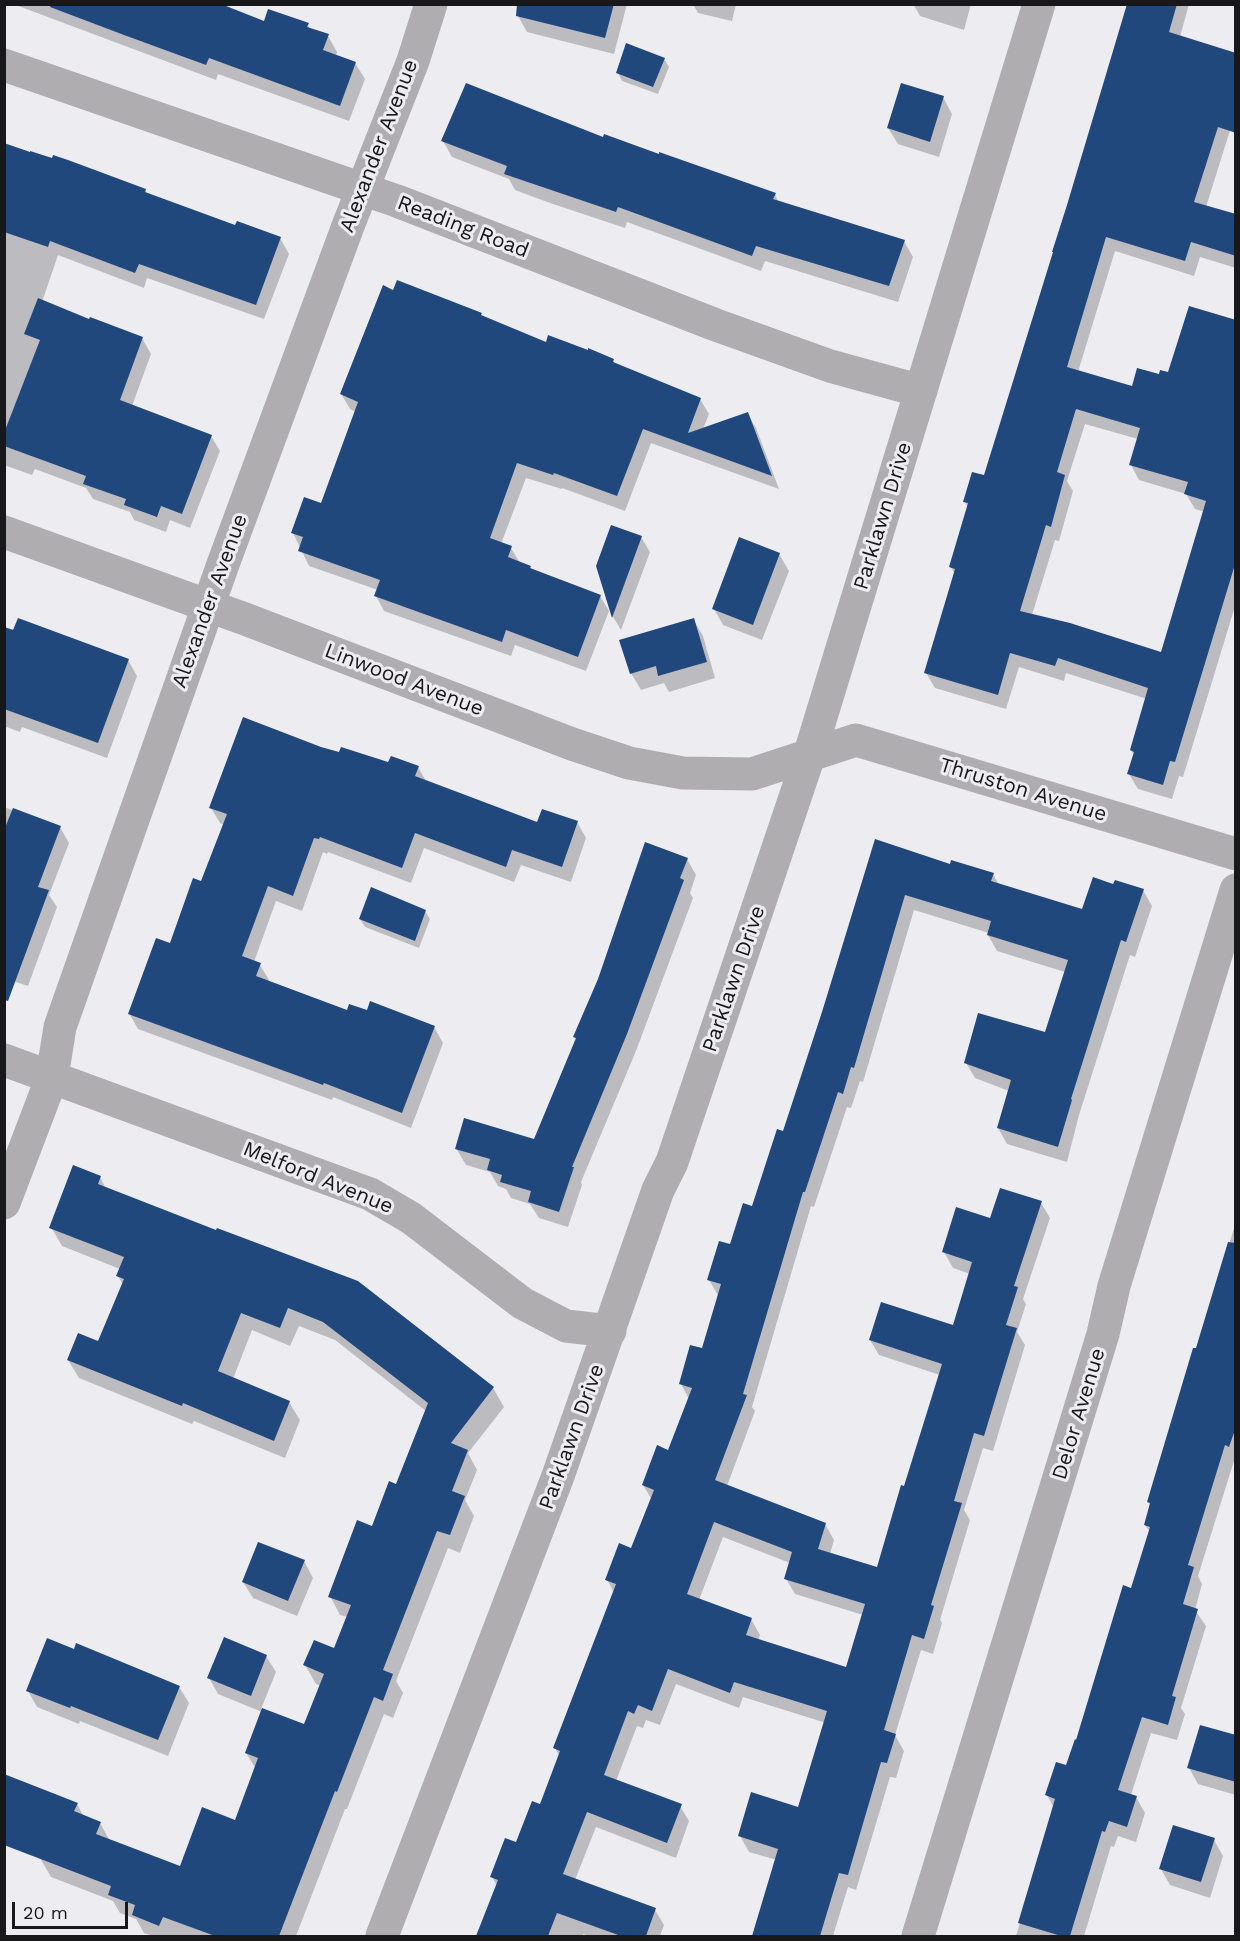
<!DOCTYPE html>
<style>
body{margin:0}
#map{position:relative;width:1240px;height:1941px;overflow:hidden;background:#ececf1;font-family:"Work Sans",sans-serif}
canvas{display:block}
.frame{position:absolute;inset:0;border:6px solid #18181a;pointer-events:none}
.scale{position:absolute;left:12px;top:1902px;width:116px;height:27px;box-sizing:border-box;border:3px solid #18181a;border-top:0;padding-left:8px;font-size:18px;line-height:21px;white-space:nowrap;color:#18181a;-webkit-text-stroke:4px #ececf1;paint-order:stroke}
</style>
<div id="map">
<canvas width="1240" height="1941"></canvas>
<div class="frame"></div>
<div class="scale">20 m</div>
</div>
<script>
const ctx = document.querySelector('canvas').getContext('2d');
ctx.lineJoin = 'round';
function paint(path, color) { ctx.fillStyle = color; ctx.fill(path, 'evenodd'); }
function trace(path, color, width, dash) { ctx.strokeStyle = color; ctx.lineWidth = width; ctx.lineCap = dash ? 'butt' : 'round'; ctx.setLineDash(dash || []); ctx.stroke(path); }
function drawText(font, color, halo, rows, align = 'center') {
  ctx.font = font + ' "Work Sans",sans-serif'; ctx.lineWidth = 6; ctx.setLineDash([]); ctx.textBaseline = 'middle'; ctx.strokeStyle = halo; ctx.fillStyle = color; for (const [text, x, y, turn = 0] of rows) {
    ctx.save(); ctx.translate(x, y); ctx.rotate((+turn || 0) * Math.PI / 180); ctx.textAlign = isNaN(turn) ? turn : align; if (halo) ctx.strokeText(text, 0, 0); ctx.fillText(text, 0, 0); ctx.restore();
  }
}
paint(new Path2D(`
 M13,4h202l50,19 43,2 3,5 17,6 9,16 -1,4 19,7 10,16 -16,42 -131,-47 -2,6z
 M521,4h106l-13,50 -87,-22 -9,-16z
 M693,4h43l-4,17 -34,-8z
 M913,4h58l-7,26 -44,-14z
 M1129,4h60l-9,33 52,87 -26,83 30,9v52l-36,-11 -6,19 -79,-25 -37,121 55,16 36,-14 67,-52v281l-53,174 -4,-1 -7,23 -34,-10 -9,-15 5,-19 -3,-5 16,-51 -81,-26 -2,8 -45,-14 -13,42 -71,-21 -9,-15 29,-98 -4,-8 17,-60 -3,-5 20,-25zM1085,424l53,15 -7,26 8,15 47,14 9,15 10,3 -43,142 -130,-39 23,-75 4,1 14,-50 -6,-10z
 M664,59l5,8 -11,27 -36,-13 -4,-8z
 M943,97l9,17 -13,43 -41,-13 -10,-16z
 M604,139l171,55 4,9 125,38 9,16 -15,45 -133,-41 -4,10 -134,-49 -2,6 -75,-25 -35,-13 -6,-11 -57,-22 -9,-16z
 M4,144l141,46 3,5 88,32 44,11 9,16 -25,65 -117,-41 -3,10 -86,-33 -16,47 48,19 52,17 9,16 -19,52 79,30 9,15 -30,77 -20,-8 -4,12 -32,-12 -4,-8 -37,-13 -7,-11 -51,-19 -3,6 -28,-10z
 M394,292l87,22 1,3 65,27 66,16 3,5 84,34 9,15 -6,15 44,-16 9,15 23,61 -128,-46 -26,68 -63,-23v1l-36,-11 -25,66 10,4 9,15 10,4 2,4 68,25 9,15 -23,60 -71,-26 -4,11 -127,-45 -8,-15 2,-6 -69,-24 -16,-33 29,-28 34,-93 -6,-3 -9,-15z
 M641,537l9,15 -29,78 -8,-13 -16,-51z
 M779,554l10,17 -27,69 -39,-15 -9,-16z
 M693,619l10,17 12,42 -46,14 -5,-9 -23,7 -10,-17z
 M4,627l124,33 9,16 -30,82 -85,-31 -2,5 -16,-6z
 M321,748l68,16 29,3 8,14 112,43 39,-2 9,16 -15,44 -50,-17 -7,17 -90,-34 -13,35 -83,-31 -1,2 -4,-2 -21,59 -26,-10 -22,61 6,3 9,15 -1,2 80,30h19l67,15 9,16 -32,85 -78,-31 -1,3 -194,-71 -9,-16 42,-68 31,-62 22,-58 -4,-2 -9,-15z
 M4,807l56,20 9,16 -20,52 8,12 -29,79 -24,-8z
 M876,841l75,24 42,9 6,11 84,26 31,-25 29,4 9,16 -17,51 -5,-2 -51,160 -12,47 -60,-18 -9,-16 11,-37 -34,-13 -9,-15 80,-29 19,-62 -68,-21 -9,-16 1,-2 -75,-23 -51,172 -3,-1 -9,27 -4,-1 -33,100 -3,-1 -59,201 3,4 -28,75 98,38 9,16 -4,14 48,15 62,-194 -61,-20 -9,-15 84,-13 16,-53 -17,-6 -9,-16 47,-32 50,-17 9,15 -27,81 3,5 -9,28 8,13 -32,106 -10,-3 -19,62 6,10 -30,100 2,3 -9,31 -12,-4 -26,85 9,16 -8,27 -6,-1 -34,113 -8,-3 -15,49h-79l23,-76 -28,-8 -9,-16 59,-27 27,-86 -83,-26 -4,11 -63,-24 -16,41 -14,-5 -3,8 -6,-2 -21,55 64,25 9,15 -13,37 -80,-31 -21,53 80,30 9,15 -4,11h-70l-7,-2v2h-105l19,-50 -5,-9 25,-33 24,-38 19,-49 -5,-9 59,-155 -7,-14 25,-29 20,-50 -9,-15 26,-33 20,-53 -8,-15 22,-34 16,-53 -10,-17 22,-34 22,-38 31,-75zM723,1537l67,26 -4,16 9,15 68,21 -16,54 -89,-28 2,-6 -9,-16 -52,-19z
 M687,859l9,16 -6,18 3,5 -57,153 -55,131 1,3 -14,42 -29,-9 -9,-14 -19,-6 -5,-9 -8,-3 -8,-14 -24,-7 -10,-17 78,-7 43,-101 -3,-3z
 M425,911l5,8 -11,29 -54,-21 -5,-8z
 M100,1177l6,12 111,43 140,50 136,106 11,19 -36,46 9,17 -12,30 9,16 -14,37 -12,-5 -52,133 7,12 -10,25 -9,-4 -37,95h-2l-49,127h-118l-5,-1 -1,1h-19l-9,-3 -8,-14 -16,-6 -7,-12 -62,-24 -11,-19 37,-54 7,13 16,6 10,18 70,27 56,-46 20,-53 -10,-16 16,-41 -44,-18 -9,-16 57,-22 10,16 -15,37 44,17 16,-40 -5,-2 -11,-19 30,-15 13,-33 -8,-2 -10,-19 67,-110 29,-75 -91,-71 -36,-14 -9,20 -38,-16 -19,49 56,23 11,18 -15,38 -91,-37 -2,3 -113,-46 -11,-18 31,-17 24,-58 -5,-9 2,-7 -58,-23 -11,-19z
 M1236,1222v239h-2l-36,115 4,8 -7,26 11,16 -25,82 4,6 -8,26 -26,-7 -20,62 5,2 9,16 -9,29 -18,-6 -4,11 -3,-1 -27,90h-68l38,-128 -7,-13 20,-28 65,-177 18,-58 -5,-7 6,-19 -3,-4z
 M304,1561l9,17 -16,38 -44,-18 -10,-16z
 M179,1687l10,16 -21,53 -88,-35 -1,3 -42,-17 -9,-16z
 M1236,1737v58l-38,-11 -9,-16z
 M1214,1840l9,16 -13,42 -40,-13 -9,-16z`), '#0003');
paint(new Path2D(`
 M51,4h170l43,17 4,-12 41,14 -2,4 22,7 -6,16 33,12 -16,44 -131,-48 -3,7 -82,-30 -74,-28z
 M517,4h97l-9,34 -89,-22z
 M1127,4h50l-8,28 67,21v80l-18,-6 -24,75 42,12v42l-45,-14 -6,19 -79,-24 -39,130 65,19 5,-18 22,6 1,-4 8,2 21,-66 47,14v241l-61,201 -5,-1 -7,24 -36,-11 7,-22 -4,-2 18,-62 -90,-30 -3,8 -45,-13 -12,42 -74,-22 31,-104 -6,-2 19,-64 -5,-1 9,-30 12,3 69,-223h-1l15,-47zM1076,409l64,19 -11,37 59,17 -4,12 22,7 -45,151 -91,-29 -50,-12 26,-86 5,2 14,-52 -8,-3z
 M626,43l39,15 -12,29 -37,-14z
 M466,83l137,54 1,-3 55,20v-2l117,41 -3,6 132,41 -16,46 -133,-40 -4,10 -134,-49 -2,5 -112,-38 3,-8 -66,-25z
 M901,83l43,13 -14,46 -43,-14z
 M4,143l26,9v-1l22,7 1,-3 15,5 78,29 -1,3 90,33 2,-4 44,16 -25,68 -117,-41 -4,9 -85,-32 -2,6 -44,-15z
 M397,280l85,33 -1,2 65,27 2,-7 40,15v-2l26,11 -1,3 88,36 -13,35 60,-21 24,64 -129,-47 -26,67 -63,-23 -1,2 -36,-12 -27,75 22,8 -4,11 23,9 -1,2 71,27 -23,62 -72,-27 -4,12 -128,-46 6,-16 -82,-29 5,-14 -12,-4 13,-36 17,6 37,-101 -18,-8 43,-109 10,5z
 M38,298l51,21 1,-2 53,20 -23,63 92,35 -30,79 -21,-8 -4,11 -33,-12 2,-6 -43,-15 3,-8 -82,-30v-13l36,-93 -16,-6z
 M611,525l31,11 -30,82 -16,-52z
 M739,537l41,16 -27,72 -41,-16z
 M18,618l111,41 -31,84 -94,-34v-82l9,3z
 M694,618l13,44 -49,14 -2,-10 -26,8 -11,-34z
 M243,717l78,30 18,5 2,-5 47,15 3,-6 28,10 -4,10 122,46 5,-13 36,12 -16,46 -50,-17 -6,17 -91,-34 -13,35 -82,-31 -1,2 -5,-1 -21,58 -25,-10 -26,70 19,7 -5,13 91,34 2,-6 18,6 3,-9 65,25 -33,87 -78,-30 -1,2 -195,-71 28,-76 14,5 23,-65 8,3 26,-67 -18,-6z
 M13,808l48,18 -23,61 11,3 -41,111 -4,-1v-170z
 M875,839l75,25 1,-4 43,13 -3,8 91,28 11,-32 20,7 2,-4 29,9 -18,53 -5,-2 -50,159 1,1 -14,47 -61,-19 14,-48 -47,-17 14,-50 67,19 23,-72 -81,-25 4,-14 -86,-26 -51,173 -3,-1 -8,27 -5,-2 -33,100h-2l-60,202 4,1 -32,85 111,43 -8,26 59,18 24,-82 3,1 38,-122 -73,-24 12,-38 72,23 19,-63 -30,-10 14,-45 34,11 10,-30 42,13 -28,85 4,1 -12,38 11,3 -33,108 -10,-3 -20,68 8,2 -31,102 3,1 -10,33 -12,-4 -28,95 12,4 -9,29 -6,-1 -33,113 -9,-2 -19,63h-68l26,-87 -40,-13 13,-44 47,15 29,-96 -93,-29 -4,11 -62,-24 -16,42 -14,-6 -4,9 -6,-3 -24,64 78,29 -15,39 -80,-31 -24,62 93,34 -10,28h-25l-64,-23 -9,23h-72l22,-56 -8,-3 15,-39 11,4 16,-41 8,3 20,-53 -7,-3 63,-164 -11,-4 14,-37 12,5 23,-58 -12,-5 15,-40 11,5 24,-62 -13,-4 11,-39 12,3 19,-64 -14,-4 12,-39 11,3 13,-41 9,3 25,-77 6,2 39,-119zM714,1522l78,30 -8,27 81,25 -19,63 -100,-32 6,-17 -65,-24z
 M645,842l43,16 -8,20 4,2 -57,154 -55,133h2l-15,45 -31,-10 3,-11 -31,-9 2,-7 -15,-5 3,-11 -35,-10 9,-31 70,21 42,-101 -3,-1 25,-58z
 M371,887l55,23 -11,31 -56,-22z
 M73,1165l28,11 -3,8 118,46 1,-2 141,53 136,106 -43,56 17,7 -16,41 13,5 -15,39 -13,-4 -54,139 10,4 -10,27 -9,-4 -37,95 -2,-1 -56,145h-64l-52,-19 -4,9 -27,-11 3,-10 -27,-10 3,-9 -107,-41v-71l74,29 -4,8 27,11 -5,12 84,32 22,-59 33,13 23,-62 -13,-5 17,-45 42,16 20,-50 -21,-9 11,-25 20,8 17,-43 -23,-8 29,-77 15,6 17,-45 7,3 32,-81 -105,-81 -35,-14 -8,20 -39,-15 -23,58 72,30 -16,40 -91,-38 -1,3 -115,-46 11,-27 20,8 26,-62 -8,-3 8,-19 -75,-29z
 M1228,1242l8,1v184l-7,20 -4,-2 -37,120 6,2 -11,37 15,5 -26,87 4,1 -8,28 -26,-8 -24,73 19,6 -10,31 -18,-6 -4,11 -3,-1 -32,105h-9l-43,-13 37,-124 -10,-4 11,-33 10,3 9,-26 1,1 47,-155 8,3 19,-61 -6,-2 6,-22 -3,-1 46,-154h3z
 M258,1542l47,18 -17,41 -46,-19z
 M224,1637l43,18 -16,41 -44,-18z
 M47,1638l27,11 2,-6 104,43 -22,54 -87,-34 -1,2 -44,-17z
 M1200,1725l36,10v47l-49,-14z
 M1173,1825l42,13 -14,44 -42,-13z`), '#21487d');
trace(new Path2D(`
 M4,65l393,136 319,124 114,41 91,25
 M4,532l241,87 327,125 57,19 54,10 69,1 104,-34 380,114
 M4,1060l366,134 41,24 111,85 44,23 44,5
 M4,1203l48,-126 8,-50 162,-460 126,-341 65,-165 18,-57
 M382,1936l176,-460 100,-286 14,-28 138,-409 229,-749
 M918,1936l185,-602 11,-48 122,-396`), '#afadaf', 33);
drawText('21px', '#18181a', '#ececf1', [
 ["Alexander Avenue",379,146,-69],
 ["Reading Road",463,227,21],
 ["Parklawn Drive",883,516,-73],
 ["Alexander Avenue",210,601,-70],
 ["Linwood Avenue",404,680,21],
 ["Thruston Avenue",1023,790,17],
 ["Parklawn Drive",734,979,-71],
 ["Melford Avenue",318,1178,22],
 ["Delor Avenue",1079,1414,-73],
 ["Parklawn Drive",572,1437,-70]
]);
</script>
